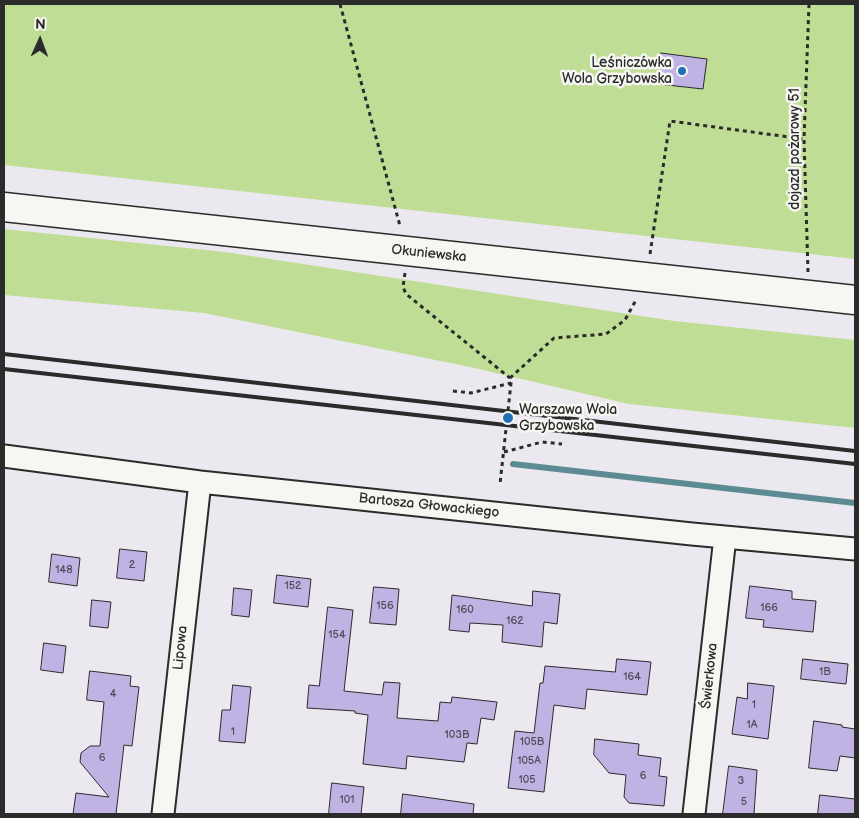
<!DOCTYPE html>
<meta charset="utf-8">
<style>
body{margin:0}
#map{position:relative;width:859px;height:818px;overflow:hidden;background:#ebe9ef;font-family:"Balsamiq Sans",sans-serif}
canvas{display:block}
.frame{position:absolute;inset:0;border:5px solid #2b2b2b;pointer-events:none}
.north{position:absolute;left:15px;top:15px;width:50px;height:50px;-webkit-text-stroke:4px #f6f6f2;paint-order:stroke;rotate:2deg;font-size:14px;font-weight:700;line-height:20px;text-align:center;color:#2b2b2b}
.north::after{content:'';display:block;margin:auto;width:18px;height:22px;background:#2b2b2b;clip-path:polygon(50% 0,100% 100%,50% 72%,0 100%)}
</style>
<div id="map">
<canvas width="859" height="818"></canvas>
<div class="frame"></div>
<div class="north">N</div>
</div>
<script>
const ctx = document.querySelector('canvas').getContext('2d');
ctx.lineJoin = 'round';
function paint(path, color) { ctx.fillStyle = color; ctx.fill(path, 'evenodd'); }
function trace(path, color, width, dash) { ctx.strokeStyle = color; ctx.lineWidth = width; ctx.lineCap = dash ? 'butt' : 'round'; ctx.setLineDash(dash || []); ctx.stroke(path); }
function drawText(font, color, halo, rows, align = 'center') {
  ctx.font = font + ' "Balsamiq Sans",sans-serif'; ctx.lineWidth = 5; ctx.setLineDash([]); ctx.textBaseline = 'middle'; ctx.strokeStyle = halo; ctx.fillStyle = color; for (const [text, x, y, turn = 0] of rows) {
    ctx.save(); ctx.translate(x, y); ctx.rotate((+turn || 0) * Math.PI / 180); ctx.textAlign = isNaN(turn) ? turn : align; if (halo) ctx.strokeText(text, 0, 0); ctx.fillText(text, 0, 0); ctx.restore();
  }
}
paint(new Path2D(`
 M4,4h851v255l-851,-94z
 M4,229l221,23 449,69 181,19v88l-226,-24 -159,-37 -266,-54 -200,-18z`), '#bfdd95');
trace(new Path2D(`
 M513,464l342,39`), '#5c8b93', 6);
const building = new Path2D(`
 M661,53l46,6 -4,30 -45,-5z
 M120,549l27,3 -3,29 -27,-3z
 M52,554l28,4 -3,28 -28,-4z
 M277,575l34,4 -3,28 -34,-4z
 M750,586l42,5v8l24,2 -3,31 -50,-5 1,-7 -18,-2z
 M374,587l25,2 -3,36 -26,-2z
 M234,588l18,2 -3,27 -17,-2z
 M533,591l27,3 -3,30 -13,-2 -2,25 -40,-5 1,-17 -33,-2 -1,9 -20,-2 3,-35 80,11z
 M92,600l19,2 -3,26 -18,-2z
 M328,607l25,3 -9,81 38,4 2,-13 16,1 -3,35 41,3 2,-19 11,1 1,-6 45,5 -3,18 -13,-2 -4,26 -10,-1 -3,19 -57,-6 -1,13 -43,-5 5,-49 -13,-2v-2l-48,-3 2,-23 10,1z
 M44,643l22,3 -3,27 -22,-3z
 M617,659l34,3 -4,33 -60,-6 -2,20 -31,-4 -10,87 -36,-4 7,-57 19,2 6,-50h3l2,-17 70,6z
 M803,659l45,5 -2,20 -45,-5z
 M90,671l41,5 -1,10 9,1 -7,59 -8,-1 -8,69h-43l3,-21 33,4 -29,-35 1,-9 9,-7h10l4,-44 -17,-2z
 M748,683l26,3 -6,53 -36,-5 5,-37 10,2z
 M233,685l18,2 -6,56 -26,-2 3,-31h8z
 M814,721l28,4v2l13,2v29l-15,-2 -3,15 -28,-3z
 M595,739l44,5 -1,11 23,3 -2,18 8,1 -3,29 -35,-3 -5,-6 2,-22 -17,-2 -15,-18z
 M729,766l28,4 -3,44h-31z
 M332,783l32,4 -3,27h-32z
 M403,794l71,10 -1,10h-72z
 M820,795l35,4v15h-37z`);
paint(building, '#c0b3e4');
trace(building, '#2b2b2b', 1);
const minor = new Path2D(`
 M4,456l196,26 492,52 163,15
 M163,814l37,-332
 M694,814l31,-277`);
const secondary = new Path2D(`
 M4,207l851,93`);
trace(minor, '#2b2b2b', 25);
trace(secondary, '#2b2b2b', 31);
trace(new Path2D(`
 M340,4l60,222
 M650,254l20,-133 134,18
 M808,272l-4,-133 5,-135
 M405,273l-2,14 3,7 104,84 1,5 -11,101
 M510,378l44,-40 52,-4 19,-14 11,-20
 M453,391l18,2 40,-10
 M504,452l38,-10 20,2`), '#2b2b2b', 3, [4, 4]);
trace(minor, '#f6f6f2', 21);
trace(secondary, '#f6f6f2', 28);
trace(new Path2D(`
 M4,354l851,97
 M4,369l851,95`), '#2b2b2b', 4);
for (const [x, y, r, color] of [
 [682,71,5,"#1f6fb2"],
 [508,418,6,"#1f6fb2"]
]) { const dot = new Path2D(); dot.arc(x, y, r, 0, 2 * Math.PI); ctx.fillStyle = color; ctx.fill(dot); trace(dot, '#f6f6f2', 2); }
drawText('11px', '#504d59', null, [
 ["2",132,565],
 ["148",64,570],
 ["152",293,586],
 ["156",385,606],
 ["166",769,608],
 ["160",465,610],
 ["162",515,621],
 ["154",337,635],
 ["1B",825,672],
 ["164",632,677],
 ["4",113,694],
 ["1",754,705],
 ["1A",752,725],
 ["1",233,732],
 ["103B",457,735],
 ["105B",532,742],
 ["6",102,758],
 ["105A",529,761],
 ["6",643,776],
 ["105",527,780],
 ["3",741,781],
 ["101",347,800],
 ["5",744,802]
]);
drawText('14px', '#2b2b2b', '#f6f6f2', [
 ["Leśniczówka",672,63],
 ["Wola Grzybowska",672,79],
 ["Warszawa Wola",519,410,"left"],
 ["Grzybowska",519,426,"left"]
], 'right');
drawText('14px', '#2b2b2b', '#f6f6f2', [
 ["dojazd pożarowy 51",795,149,-90],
 ["Okuniewska",429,254,6],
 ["Bartosza Głowackiego",429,506,6],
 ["Lipowa",181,648,-84],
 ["Świerkowa",710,676,-84]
]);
</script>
